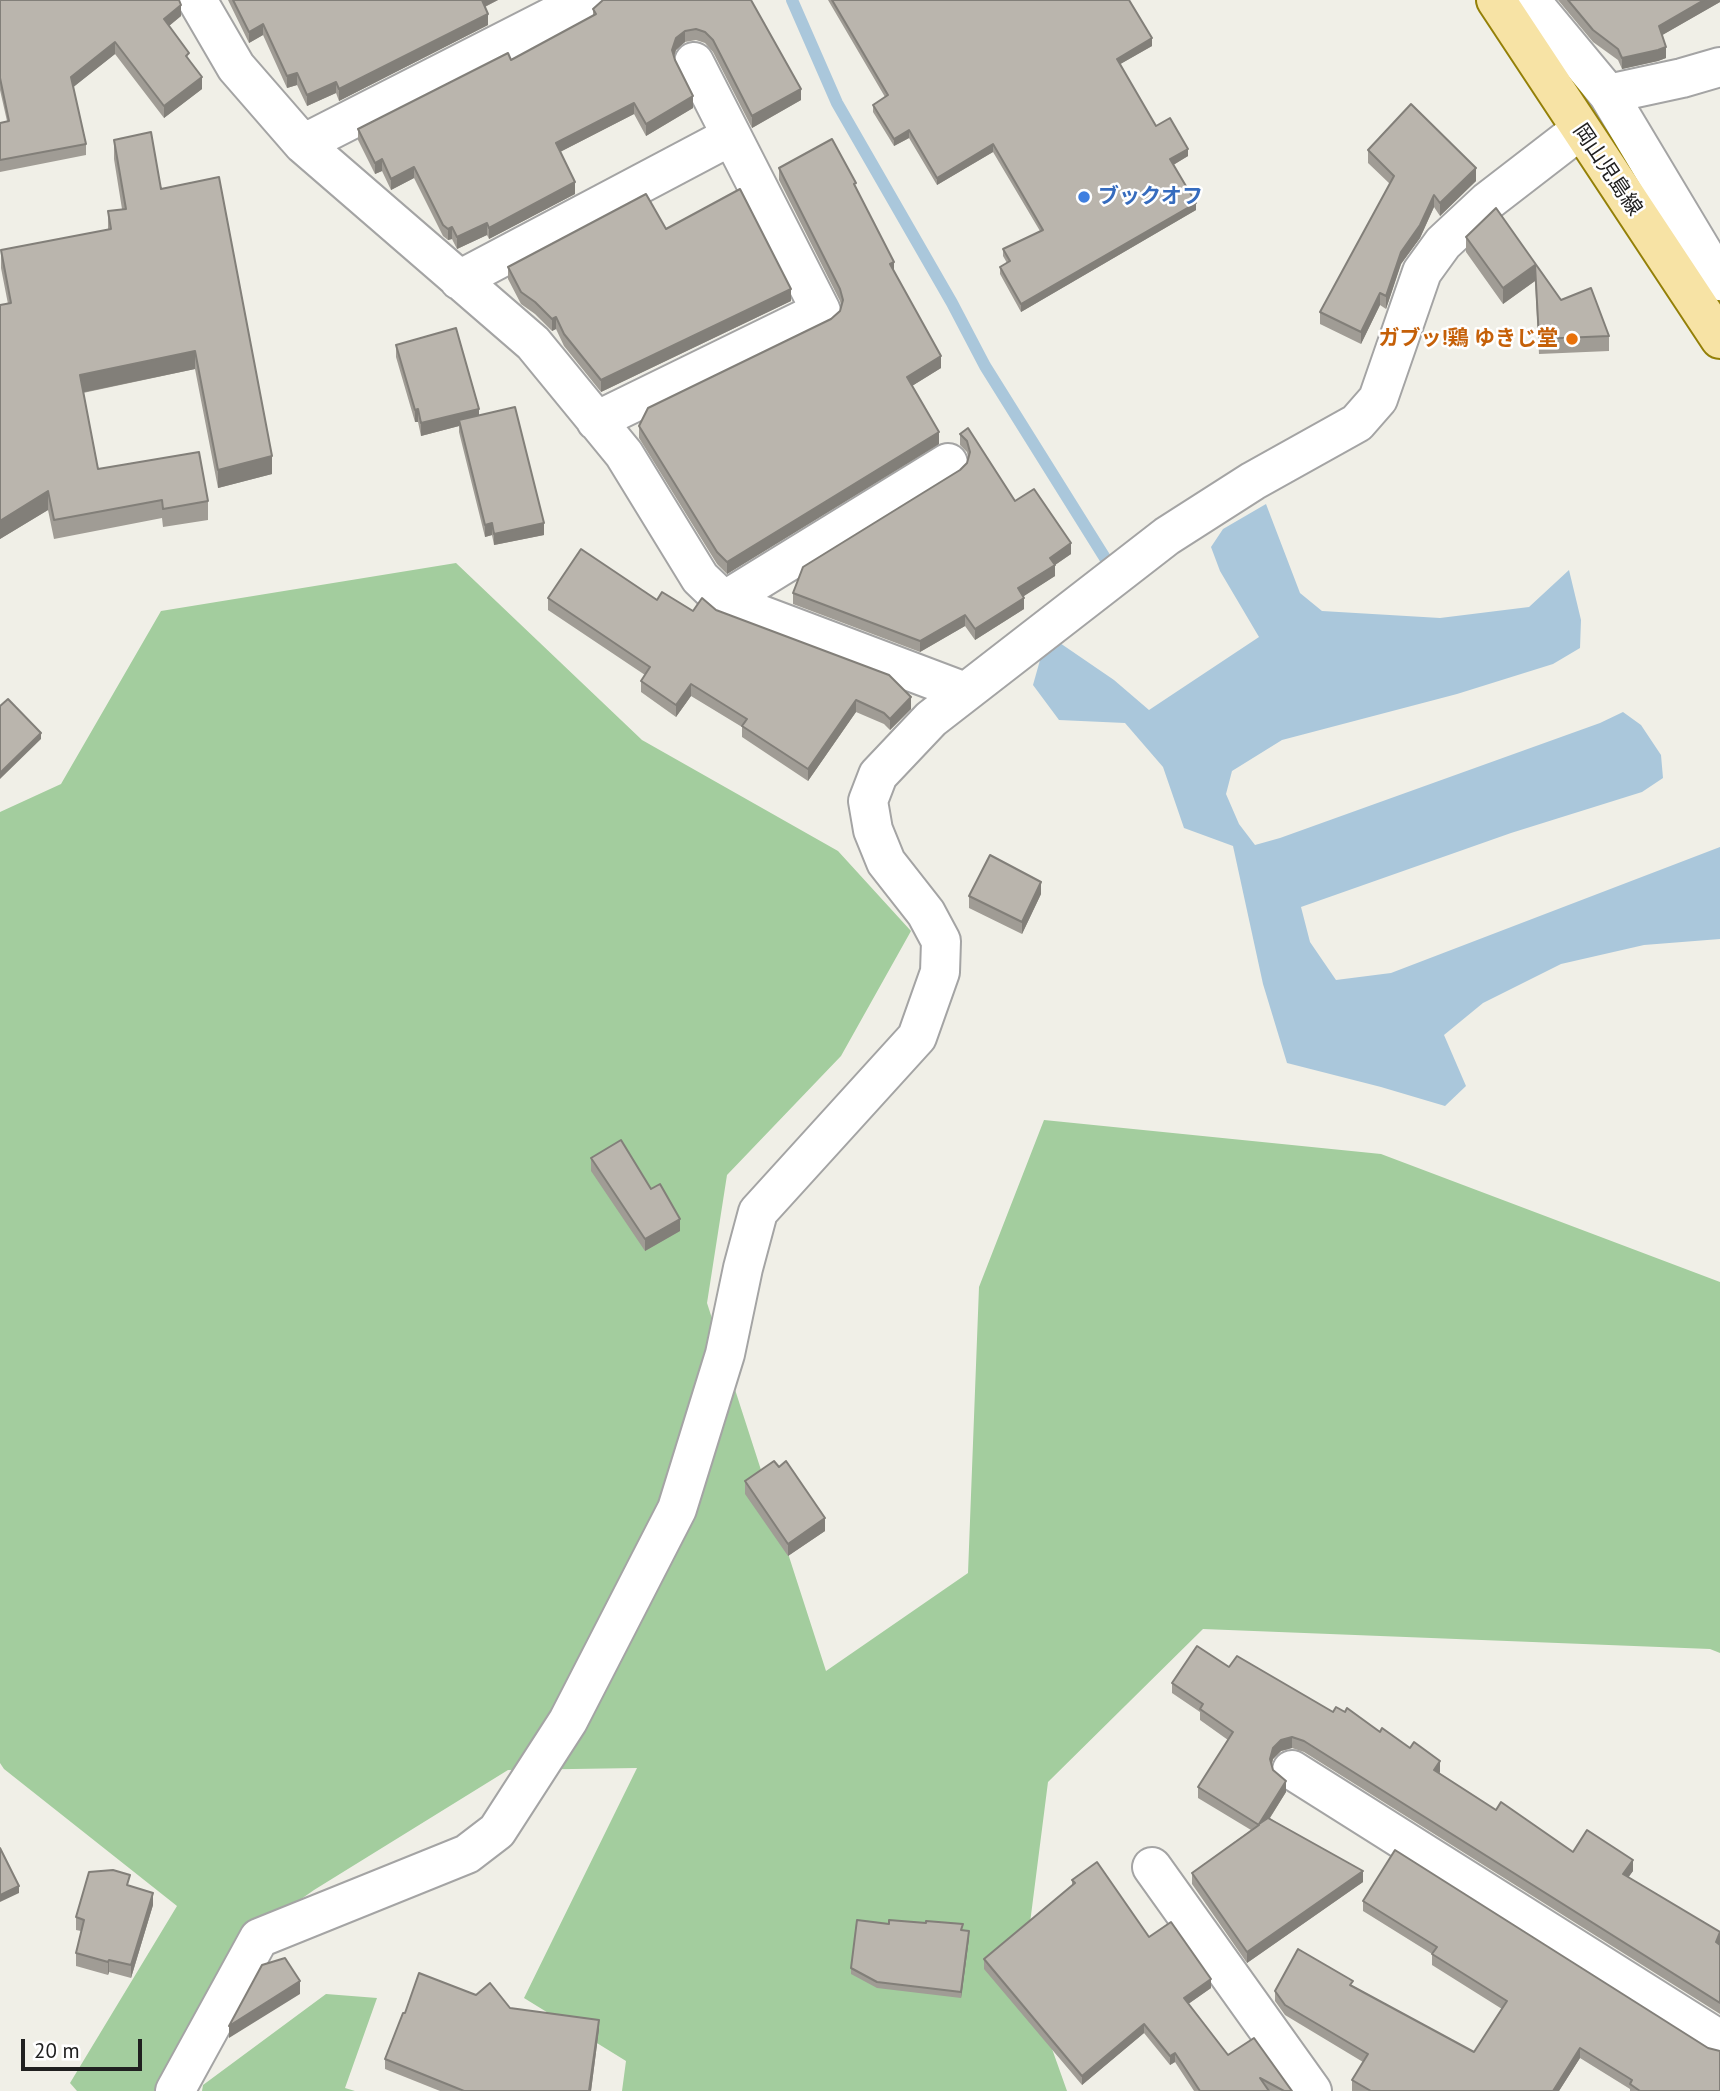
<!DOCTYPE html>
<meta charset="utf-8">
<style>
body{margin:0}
#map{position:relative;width:1720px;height:2091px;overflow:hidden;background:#f0efe7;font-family:"PT Sans",sans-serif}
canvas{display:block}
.scale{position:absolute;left:21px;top:2039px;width:121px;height:32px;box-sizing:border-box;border:4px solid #202020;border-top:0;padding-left:9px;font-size:21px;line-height:24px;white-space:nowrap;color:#202020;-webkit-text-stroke:5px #fff;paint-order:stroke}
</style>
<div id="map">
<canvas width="1720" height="2091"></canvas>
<div class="scale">20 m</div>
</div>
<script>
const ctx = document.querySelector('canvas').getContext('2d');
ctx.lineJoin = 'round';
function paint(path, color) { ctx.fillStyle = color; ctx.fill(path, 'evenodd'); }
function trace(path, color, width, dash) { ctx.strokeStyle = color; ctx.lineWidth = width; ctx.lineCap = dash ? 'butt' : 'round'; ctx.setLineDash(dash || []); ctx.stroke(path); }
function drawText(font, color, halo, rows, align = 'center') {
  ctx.font = font + ' "PT Sans","Noto Sans JP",sans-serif'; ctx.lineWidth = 5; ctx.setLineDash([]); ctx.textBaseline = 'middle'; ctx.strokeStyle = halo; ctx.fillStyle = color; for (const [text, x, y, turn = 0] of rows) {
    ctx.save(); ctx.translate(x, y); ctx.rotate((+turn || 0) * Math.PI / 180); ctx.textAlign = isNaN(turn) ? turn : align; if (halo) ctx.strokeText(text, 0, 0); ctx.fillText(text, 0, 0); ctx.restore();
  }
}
paint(new Path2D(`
 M456,563l186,177 196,111 73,80 -70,125 -114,119 -20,128 119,368 142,-98 11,-286 65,-167 337,34 339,128v371l-10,-4 -507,-20 -155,153 -24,188 43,121h-445l4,-30 -102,-63 113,-230 -129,2 -194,120 -84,59 -74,142h-79l-7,-8 107,-177 -173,-137 -4,-6v-951l61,-28 100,-173z
 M326,1994l51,4 -32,90 10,3h-153l1,-6z`), '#a3cd9e');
paint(new Path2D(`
 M1266,504l34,89 22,18 118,7 89,-11 40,-37 12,50 -1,28 -27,16 -96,30 -175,46 -50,31 -6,23 13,30 16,21 25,-7 320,-115 23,-11 18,13 20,30 2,23 -21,14 -131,41 -210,74 9,35 26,38 55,-7 329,-126v92l-76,6 -83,19 -78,39 -39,32 22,51 -21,20 -64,-19 -94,-24 -24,-79 -30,-138 -49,-18 -21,-61 -38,-44 -66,-3 -26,-35 9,-32 15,-12 57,39 35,30 110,-73 -39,-66 -9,-24 12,-18z`), '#aac7db');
trace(new Path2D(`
 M792,0l45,103 115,200 33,63 120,192`), '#aac7db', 12);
const street = new Path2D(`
 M197,0l39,67 67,77 230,199 91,111 76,124 24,23 241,91
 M1530,0l78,94 74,-16 38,-11
 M1608,94l112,187
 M303,144l282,-144
 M459,280l272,-144
 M596,421l225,-110 -127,-249
 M724,601l224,-138
 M1292,1770l428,270
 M1152,1867l160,224
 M175,2091l84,-153 208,-84 30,-23 71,-110 109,-212 48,-155 18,-86 15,-56 159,-175 23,-65 1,-31 -15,-28 -40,-51 -13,-32 -5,-29 10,-26 53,-56 236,-183 86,-55 104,-58 21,-24 44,-127 21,-29 45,-42 92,-71`);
const primary = new Path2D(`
 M1496,0l224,339`);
trace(street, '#a4a4a4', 42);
trace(primary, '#948008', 42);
trace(street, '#fff', 38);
trace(primary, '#f7e3a5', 38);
paint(new Path2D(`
 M0,0l181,16 -12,10 20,33 13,30 -38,29 -49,-64 -42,33 13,57v11l-86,17v-49l7,-2 -7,-31z
 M228,0h270l-13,7 3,18 -149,76 -3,-8 -29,13 -10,-21 -10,3 -24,-53 -14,8z
 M748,0l53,100 -49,28 -39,-76 -8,-9 -9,-3 -11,2 -9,8 -2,7 19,51 -47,28 -12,-22 -74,38 15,42 -86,45 -2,-4 -30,14 -5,-10 -4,1 -5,-4 -29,-58 -23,12 -9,-19 -7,3 -17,-34v-11l153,-69 82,-44v-7z
 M828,0h301l23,46 -32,18 36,62 32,30 -15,9 23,45 -175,102 -21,-38v-7l7,-4 -4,-7v-7l37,-18 -47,-79 -56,33 -28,-47 -15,8 -21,-34v-7l12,-8z
 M1558,0h162v2l-58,33 4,23 -8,3 -36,8 -4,-9 -25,-18z
 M114,140l47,49 111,285 -54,14 -23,-119 -112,24 15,76 110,32v19l-45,7 -1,-9 -108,21 -6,-29 -48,29v-234l8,-1 -7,-36v-18l107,-20v-19l14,-2 -8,-50z
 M1368,150l108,31 -36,35 -6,-9 -14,31 -19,26 -15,45 -6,-4 -19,39 -41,-20v-12l70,-128 -22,-21z
 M779,168l77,19 38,86 47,95 -29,18 27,58 -212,130 -10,-10 -78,-126v-12l192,-107 9,-8 1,-6 -1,-4 -61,-121z
 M1496,208l65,92 48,36v15l-70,3 -4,-73 -32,23 -37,-52v-15z
 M666,229l125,72 -190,91 -37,-46 -8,-17 -4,2 -17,-17 -14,-10 -13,-25v-12z
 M396,345l83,71 65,119 -50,10 -2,-10 -7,2 -26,-105v-6l-38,10 -3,-14h-3l-19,-65z
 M968,428l47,73 56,53 -16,11v11l-32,20 1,13 -49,31 -10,-14 -45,26 -127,-48v-11l167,-123 7,-7 1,-6 -1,-5 -7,-7v-11z
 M548,598l109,2 36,11 23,-1 195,99 -21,21 -6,-6 -28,-12 -48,69 -66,-44v-10l-51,-31 -15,21 -35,-25v-11l4,-6 -97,-65z
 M1041,894l-19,40 -53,-26v-12z
 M591,1158l60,31 29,42 -35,20 -54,-80z
 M745,1481l80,50 -37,25 -43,-62z
 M1229,1667l151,65 60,40 -1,1 57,37 77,42 60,19 -5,6 92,55v82l-416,-262 -12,-4 -11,3 -8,8 -1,6 1,5 13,22 -16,26 93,64 -116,81 -55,-79v-11l59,-43 -53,-32v-11l30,-47 -28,-20v-8l-28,-19v-10z
 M1072,1880l77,57 62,51 -23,16 40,51 64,36h-98l-19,-29 -5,3 -26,-32 -62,52 -98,-116v-10l88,-74z
 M130,1886l23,19 -22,73 -22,-6 -1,3 -32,-9v-13l5,-22 -5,-1v-13z
 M1363,1901l357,190h-90v-2l-50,-31 -21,33h-207v-11l11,-18 -78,-47 -10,-14v-10l78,-5 121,66 28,-43 -70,-44v-11l-69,-43z
 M889,1924l74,6 6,8 -8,60 -84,-10 -26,-14v-6z
 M510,2008l89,21 -8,62h-151l-55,-22v-10l20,-46z`), '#a09c95');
paint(new Path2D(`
 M480,0h18l-18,9z
 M1704,0h16v2l-61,35v-11z
 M181,5v11l-17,14v-11z
 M488,14v11l-149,76v-12z
 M263,24v11l-14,8v-11z
 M685,31v11l-9,8 -4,12v-12l4,-12z
 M1152,38v8l-35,20v-7z
 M115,42v12l-44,35v-12z
 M1666,47v11l-8,3 -36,8v-11z
 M297,73v12l-10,3v-12z
 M202,77v12l-38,29v-12z
 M336,82v11l-29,13v-11z
 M801,89v11l-49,28v-12z
 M693,96v12l-47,28v-12z
 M634,103v11l-78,40v-11z
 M909,130v8l-15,8v-7z
 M993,144v8l-56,33v-7z
 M1188,149v7l-18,11v-8z
 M382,159v12l-7,3v-11z
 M414,167v11l-23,12v-11z
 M1476,168v13l-36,35v-13z
 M575,182v12l-86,45v-11z
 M1434,195v12l-14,31 -19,26 -15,45v-13l15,-44z
 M1196,203v7l-175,102v-8z
 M487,223v12l-30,14v-12z
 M452,227v12l-4,1v-11z
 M894,262v11l-4,-9z
 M1535,265v16l-32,23v-16z
 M791,289v12l-190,91v-12z
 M1380,293v12l-19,39v-12z
 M556,317v12l-4,2v-12z
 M195,351v18l-115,24v-18z
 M941,356v12l-34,21v-12z
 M418,409v13h-3v-12z
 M479,409v12l-20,-1v6l-38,10v-13z
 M939,432v12l-212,130v-12z
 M272,456v18l-54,14v-18z
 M48,491v19l-48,29v-18z
 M492,523v12l-7,2v-12z
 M544,523v12l-50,10v-11z
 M1071,543v11l-16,11v11l-37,24v-12l32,-30z
 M1024,598v11l-49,31v-11z
 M965,615v11l-45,26v-11z
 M691,684v12l-15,21v-12z
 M911,697v12l-21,21v-11z
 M856,700v12l-48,69v-12z
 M41,733v6l-41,40v-6z
 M1041,882v12l-19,40v-12z
 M680,1219v12l-35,20v-12z
 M825,1518v13l-37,25v-12z
 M1292,1737v11l-11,3 -8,8 -3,11v-11l3,-11 8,-8z
 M1440,1761v11l-6,8v-10z
 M1286,1781v11l-27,43v-11z
 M1633,1860v11l-10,14v-11z
 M1363,1871v11l-116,81v-11z
 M19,1886v7l-19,9v-7z
 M153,1893v12l-22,73v-13z
 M969,1931v7l-8,60v-6z
 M1720,1934v11l-4,-3z
 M109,1960v12l-1,3v-13z
 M1211,1979v9l-27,19v-9z
 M300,1981v13l-71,44v-12z
 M599,2020v9l-8,62h-2z
 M1144,2024v9l-62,52v-9z
 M1580,2048v10l-21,33h-6z
 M1175,2053v9l-5,3v-9z`), '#827f79');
const building = new Path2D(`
 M0,0h179l2,5 -17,14 25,34 -3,3 16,21 -38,29 -49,-64 -44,35 15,67 -86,16v-37l9,-2 -9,-43z
 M233,0h249l6,14 -149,75 -3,-7 -29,13 -10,-22 -10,3 -24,-52 -14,8z
 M603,0h148l50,89 -49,27 -39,-76 -8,-8 -9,-3 -11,2 -9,7 -4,12 3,10 18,36 -47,28 -12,-21 -78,40 19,39 -86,46 -2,-5 -30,14 -5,-10 -4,2 -5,-4 -29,-58 -23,12 -9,-20 -7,4 -17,-34 150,-76 3,7 85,-46 -3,-5z
 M832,0h297l23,38 -35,21 39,67 14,-8 18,31 -18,10 26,44 -175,101 -21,-37 10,-6 -7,-12 40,-19 -50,-86 -56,34 -28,-48 -15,9 -21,-34 15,-10z
 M1568,0h136l-45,26 7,21 -8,3 -36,8 -4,-9 -25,-19z
 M1411,104l65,64 -36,35 -6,-8 -14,30 -19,27 -15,44 -6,-3 -19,39 -41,-20 74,-136 -26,-26z
 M151,132l10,57 58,-12 53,279 -54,14 -23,-119 -115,24 18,94 101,-17 9,49 -45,8 -1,-9 -108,20 -6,-29 -48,30v-216l11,-2 -10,-53 110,-21 -3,-18 18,-2 -12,-69z
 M832,139l24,44 -2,1 40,78 -4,2 51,92 -34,21 32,55 -212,130 -10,-10 -78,-126 9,-18 183,-89 9,-8 3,-11 -3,-11 -61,-121z
 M740,189l51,100 -190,91 -37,-46 -8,-17 -4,2 -17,-17 -14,-10 -13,-25 138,-73 20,35z
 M1496,208l65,92 30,-12 18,48 -70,3 -4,-74 -32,23 -37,-51z
 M456,328l23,81 -58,14 -3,-14 -3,1 -19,-65z
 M515,407l29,116 -50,11 -2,-11 -7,2 -26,-105z
 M968,428l47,73 19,-12 37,54 -21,15 5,7 -37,23 6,10 -49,31 -10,-14 -45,26 -127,-48 10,-26 157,-97 7,-7 3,-11 -3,-11 -7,-7z
 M581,549l76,51 5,-8 31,19 9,-13 14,12 173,65 22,22 -21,22 -6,-6 -28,-13 -48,69 -66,-43 5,-7 -56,-35 -15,21 -35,-24 9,-14 -102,-69z
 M8,699l33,34 -41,40v-67z
 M990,855l51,27 -19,40 -53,-26z
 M621,1140l30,49 9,-5 20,35 -35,20 -54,-81z
 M774,1461l5,6 7,-6 39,57 -37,26 -43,-63z
 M1197,1646l32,21 8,-11 96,56 3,-5 9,5 2,-4 33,24 2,-4 28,20 4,-6 26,19 -6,9 62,40 5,-8 72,50 14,-22 46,30 -10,14 97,58 -4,10 4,3v58l-416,-262 -12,-4 -11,3 -8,8 -3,11 3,11 13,11 -27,43 9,-6 95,53 -116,81 -55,-79 67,-48 -61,-38 35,-55 -33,-23 3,-5 -31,-21z
 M0,1848l19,38 -19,9z
 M1395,1850l313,198 12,3v40h-80l-10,-7 2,-4 -52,-32 -27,43h-182l-19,-11 16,-26 -83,-49 -10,-14 23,-42 55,32 -3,4 124,67 33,-51 -75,-47 5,-7 -74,-46z
 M1097,1862l52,75 22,-15 40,57 -27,19 44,57 26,-17 38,53h-8l-24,-13 9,13h-69l-25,-38 -5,3 -26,-32 -62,52 -98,-117 91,-76 -3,-3z
 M113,1870l17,5 -3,10 26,8 -22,72 -22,-5 -1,2 -32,-9 8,-33 -8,-3 13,-45z
 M857,1920l32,4v-4l37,3v-2l37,3 -2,6 8,1 -8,61 -84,-10 -26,-14z
 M285,1958l15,23 -71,45 33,-61z
 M419,1973l57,22 14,-12 20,25 89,12 -10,71h-125l-79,-32 18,-46h2z`);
paint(building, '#bab5ad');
trace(building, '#827f79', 2);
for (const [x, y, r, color] of [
 [1084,197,7,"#3f7fe0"],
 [1572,339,7,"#e8710a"]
]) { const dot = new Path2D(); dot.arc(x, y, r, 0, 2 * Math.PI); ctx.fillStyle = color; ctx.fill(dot); trace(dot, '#fff', 2.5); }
drawText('21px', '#202020', '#fff', [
 ["岡山児島線",1607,170,56]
]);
drawText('bold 21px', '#366cbe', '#fff', [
 ["ブックオフ",1098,197]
], 'left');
drawText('bold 21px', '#c56008', '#fff', [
 ["ガブッ!鶏 ゆきじ堂",1558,339]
], 'right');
</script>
